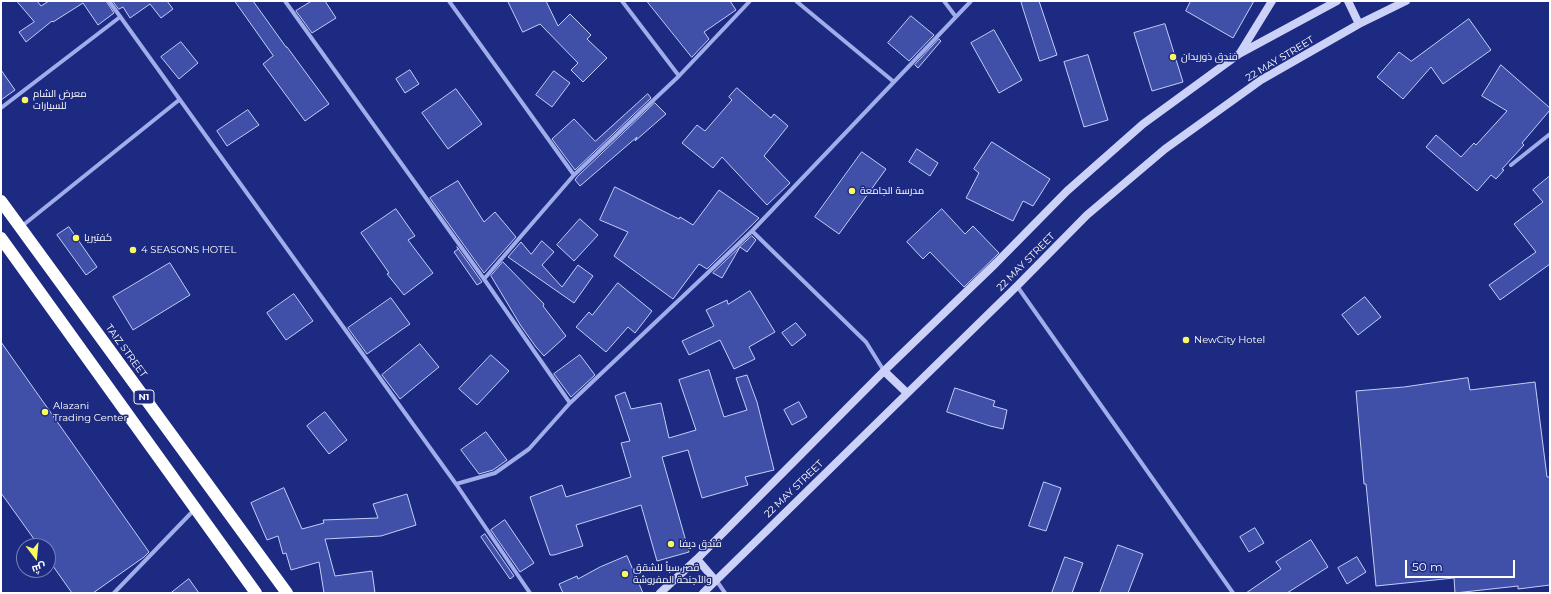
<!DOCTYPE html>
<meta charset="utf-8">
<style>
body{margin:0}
#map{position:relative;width:1551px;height:594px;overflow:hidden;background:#1c2a81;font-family:Montserrat,Cairo,sans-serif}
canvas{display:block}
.frame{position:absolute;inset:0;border:2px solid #fff;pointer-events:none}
.north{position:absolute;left:16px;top:538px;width:40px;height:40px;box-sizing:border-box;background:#1c2a81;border:1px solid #777fb3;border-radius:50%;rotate:164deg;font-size:11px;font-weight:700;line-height:16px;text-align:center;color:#fff}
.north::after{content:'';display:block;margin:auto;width:14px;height:18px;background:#f8fa5f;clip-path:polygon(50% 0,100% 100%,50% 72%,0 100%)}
.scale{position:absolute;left:1405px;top:560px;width:110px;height:18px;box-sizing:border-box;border:2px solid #fff;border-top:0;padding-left:5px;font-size:12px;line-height:14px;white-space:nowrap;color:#fff;-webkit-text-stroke:3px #1c2a81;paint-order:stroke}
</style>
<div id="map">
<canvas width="1551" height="594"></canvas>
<div class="frame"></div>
<div class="north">ش</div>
<div class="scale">50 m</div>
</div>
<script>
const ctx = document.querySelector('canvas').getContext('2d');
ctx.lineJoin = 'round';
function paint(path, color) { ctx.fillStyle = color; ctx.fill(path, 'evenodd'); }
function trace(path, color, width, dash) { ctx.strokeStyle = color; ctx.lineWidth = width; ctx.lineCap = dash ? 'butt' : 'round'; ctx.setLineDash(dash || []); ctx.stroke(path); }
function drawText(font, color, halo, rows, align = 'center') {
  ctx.font = font + ' Montserrat,Cairo,sans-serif'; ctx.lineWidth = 3; ctx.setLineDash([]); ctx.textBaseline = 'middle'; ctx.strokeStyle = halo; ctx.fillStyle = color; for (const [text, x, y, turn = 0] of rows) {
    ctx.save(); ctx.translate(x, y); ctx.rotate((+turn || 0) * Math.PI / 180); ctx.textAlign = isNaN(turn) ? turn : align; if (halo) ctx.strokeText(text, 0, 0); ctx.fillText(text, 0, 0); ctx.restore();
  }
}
const building = new Path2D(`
 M17,1h20l4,5 8,-5h57l8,12 -16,12 -15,-22 -30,19 -1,-1 -26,21 -7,-10 15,-10z
 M113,1h54l6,8 -12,9 -11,-14 -20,14 -7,-11 -4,2z
 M235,1h18l33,46h1l42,57 -24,17 -42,-57 10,-8z
 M312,1h13l11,17 -24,15 -16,-22z
 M508,1h38l12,25 12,-12 21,21 -4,4 20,19 -24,24 -12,-12 7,-7 -38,-39 -17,8z
 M647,1h83l6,9 -32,22 5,7 -17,18z
 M1021,1h18l18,54 -17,6z
 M1191,1h63l-21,37 -47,-27z
 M911,16l23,19 -25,26 -21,-18z
 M1469,19l22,31 -48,34 -12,-17 -28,32 -26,-22 22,-25 12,9z
 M1165,24l18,58 -31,9 -18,-58z
 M994,30l28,50 -23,13 -28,-50z
 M939,39l2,2 -23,27 -3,-3z
 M181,42l17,21 -19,16 -18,-22z
 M1088,55l20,65 -24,7 -20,-65z
 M1501,65l49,43v2l-28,33 2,2 -22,24 2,1 -8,9 -5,-4 -14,16 -51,-44 10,-12 25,22 13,-14 2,2 31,-34 -25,-15z
 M1,70l14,20 -14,10z
 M410,70l9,14 -14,9 -9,-14z
 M554,71l16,12 -18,24 -16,-12z
 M737,88l34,30 3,-4 14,12 -24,30 26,27 -23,22 -45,-48 -9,11 -31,-25 15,-18 8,6 27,-31 -3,-3z
 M456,89l26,35 -34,25 -26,-36z
 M648,94l3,4 -76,72 -23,-31 22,-20 21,22z
 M655,103l11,11 -31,27 2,-4 -57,49 -5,-6 2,-3z
 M248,110l11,15 -32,21 -10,-15z
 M992,142l58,37 -17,27 -10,-5 -10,20 -47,-23 13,-25 -5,-4z
 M917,149l21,14 -8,13 -21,-14z
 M862,152l24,17 -47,65 -24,-17z
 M1550,176v88l-50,36 -11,-15 47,-33 -22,-28 29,-22 -10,-12z
 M458,181l26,41 11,-10 21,25 -32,36 -54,-75z
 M615,187l64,32 1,-2 13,8 26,-35 40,28 -52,51 -8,-5 -26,35 -59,-43 14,-24 -28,-12z
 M396,209l19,27 -7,4 25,33 -29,22 -17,-21 2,-1 -28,-40z
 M942,209l23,25 8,-8 26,27 -35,34 -34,-35 -7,7 -16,-17z
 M580,219l18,16 -24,26 -17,-16z
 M69,227l28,40 -11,8 -29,-40z
 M752,236l4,4 -9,12 -7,-5z
 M542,241l12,11 -12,13 20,22 16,-22 15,11 -19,27 -66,-46 13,-15 10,12z
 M457,247l25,35 -5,3 -23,-33 4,-3z
 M740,247l-18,31 -9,-5z
 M503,262l41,42 -1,2 23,30 -22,20 -8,-9 -15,-21 -30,-50z
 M170,263l20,32 -57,35 -20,-33z
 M618,283l34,28 -17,22 -7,-6 -22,25 -30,-25 13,-15 3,3z
 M750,291l25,41 -26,15 6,12 -21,10 -14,-29 -31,15 -7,-14 32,-15 -8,-16 21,-10 1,4z
 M294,294l19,27 -27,19 -19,-27z
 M1365,297l16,20 -23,18 -16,-20z
 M391,298l19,26 -43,30 -19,-26z
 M796,323l10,12 -14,11 -10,-13z
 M1,342l148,210 -5,5 -51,36h-21l-24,-34v-13h-9l-38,-53z
 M420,344l19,23 -39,32 -18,-24z
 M491,355l18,16 -32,34 -18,-16z
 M580,355l15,20 -24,22 -17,-23z
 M709,370l15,47 23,-7 -11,-32 11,-3 10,27 17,68 -29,7 3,8 -46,13 -14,-48 -26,7 27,95 -32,9 -16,-56 -65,20 7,21 -29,9h-4l-20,-58 32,-12 4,12 65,-20 -10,-34 9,-2 -15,-45 10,-4 6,17 30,-6 8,35 27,-8 -17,-50z
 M1468,378l2,12 65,-8 12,95h3v108l-32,4v-3l-63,7 -1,-15 -78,8 -10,-102h-2l-8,-93 48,-4z
 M955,388l40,13 -2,5 14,4 -4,19 -13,-3 -43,-14z
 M799,402l8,15 -15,8 -8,-15z
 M325,412l22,28 -18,14 -22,-28z
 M486,432l21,28 -14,10 -14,4 -18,-24z
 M1044,482l17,6 -15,43 -17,-5z
 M284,488l18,41 22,-6 -1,-3 55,-2 -5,-14 34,-10 9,31 -35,11 -56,3 10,37 37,-5 3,22h-51l-5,-31 -28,8 -5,-17 -3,1 -5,-18 -11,4 -16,-37z
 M505,520l29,43 -14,9 -29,-42z
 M1255,528l9,15 -15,9 -9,-15z
 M485,534l29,42 -4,3 -29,-42z
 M1311,540l17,27 -41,26h-41l35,-24 -5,-7z
 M1118,545l25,9 -15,39h-28z
 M627,556l16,37h-80l-4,-9 18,-8 1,3 22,-12z
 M1065,557l18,6 -11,30h-20z
 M1357,557l9,15 -19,12 -9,-16z
 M189,579l10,14h-28z`);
paint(building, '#4050a9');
trace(building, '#c5cdf7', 1);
trace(new Path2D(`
 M109,1l347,483 74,109
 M285,1l199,278 86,124
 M449,1l125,174
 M622,1l57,75
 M796,1l98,81
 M944,1l12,16
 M1,108l119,-91
 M1511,165l39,-31
 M22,226l157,-126
 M752,231l114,111 18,29
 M484,279l90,-104 105,-99 71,-75
 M1017,286l216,307
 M456,484l39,-11 34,-24 41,-46 182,-172 219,-230
 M716,580l9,13
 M114,593l80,-83`), '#a1acea', 4);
trace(new Path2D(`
 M1348,1l11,23
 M1240,53l32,-52
 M884,371l23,22
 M697,559l18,21
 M660,593l37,-34 187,-188 112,-108 71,-72 76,-67 96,-70 98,-53
 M703,593l314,-307 70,-71 78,-66 96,-69 98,-56 47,-23`), '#ccd2f7', 8);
trace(new Path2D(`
 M1,201l286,392
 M1,238l255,355`), '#fff', 12);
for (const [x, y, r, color] of [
 [1173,57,4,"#f8fa5f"],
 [25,100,4,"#f8fa5f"],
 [852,191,4,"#f8fa5f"],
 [76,238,4,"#f8fa5f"],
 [133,250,4,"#f8fa5f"],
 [1186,340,4,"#f8fa5f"],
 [45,412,4,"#f8fa5f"],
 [671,544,4,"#f8fa5f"],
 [625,574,4,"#f8fa5f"]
]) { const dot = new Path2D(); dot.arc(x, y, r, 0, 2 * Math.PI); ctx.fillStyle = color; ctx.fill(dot); trace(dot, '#1c2a81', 1.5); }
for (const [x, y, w] of [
 [144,397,20]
]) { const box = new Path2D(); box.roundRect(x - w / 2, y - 7, w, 14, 3); ctx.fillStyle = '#1c2a81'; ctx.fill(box); trace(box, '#fff', 1); }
drawText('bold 9px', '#fff', null, [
 ["N1",144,397]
]);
drawText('10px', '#fff', '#1c2a81', [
 ["فندق ذوريدان",1181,57],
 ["معرض الشام",33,94],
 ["للسيارات",33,106],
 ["مدرسة الجامعة",860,191],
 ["كفتيريا",84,238],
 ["4 SEASONS HOTEL",141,250],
 ["NewCity Hotel",1194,340],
 ["Alazani",53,406],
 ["Trading Center",53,418],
 ["فندق ديفا",679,544],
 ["قصر سبأ للشقق",633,568],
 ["والأجنحة المفروشة",633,580]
], 'left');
drawText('10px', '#fff', '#1c2a81', [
 ["22 MAY STREET",1280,59,-31],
 ["22 MAY STREET",1026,262,-45],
 ["TAIZ STREET",126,351,54],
 ["22 MAY STREET",794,489,-44]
]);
</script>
